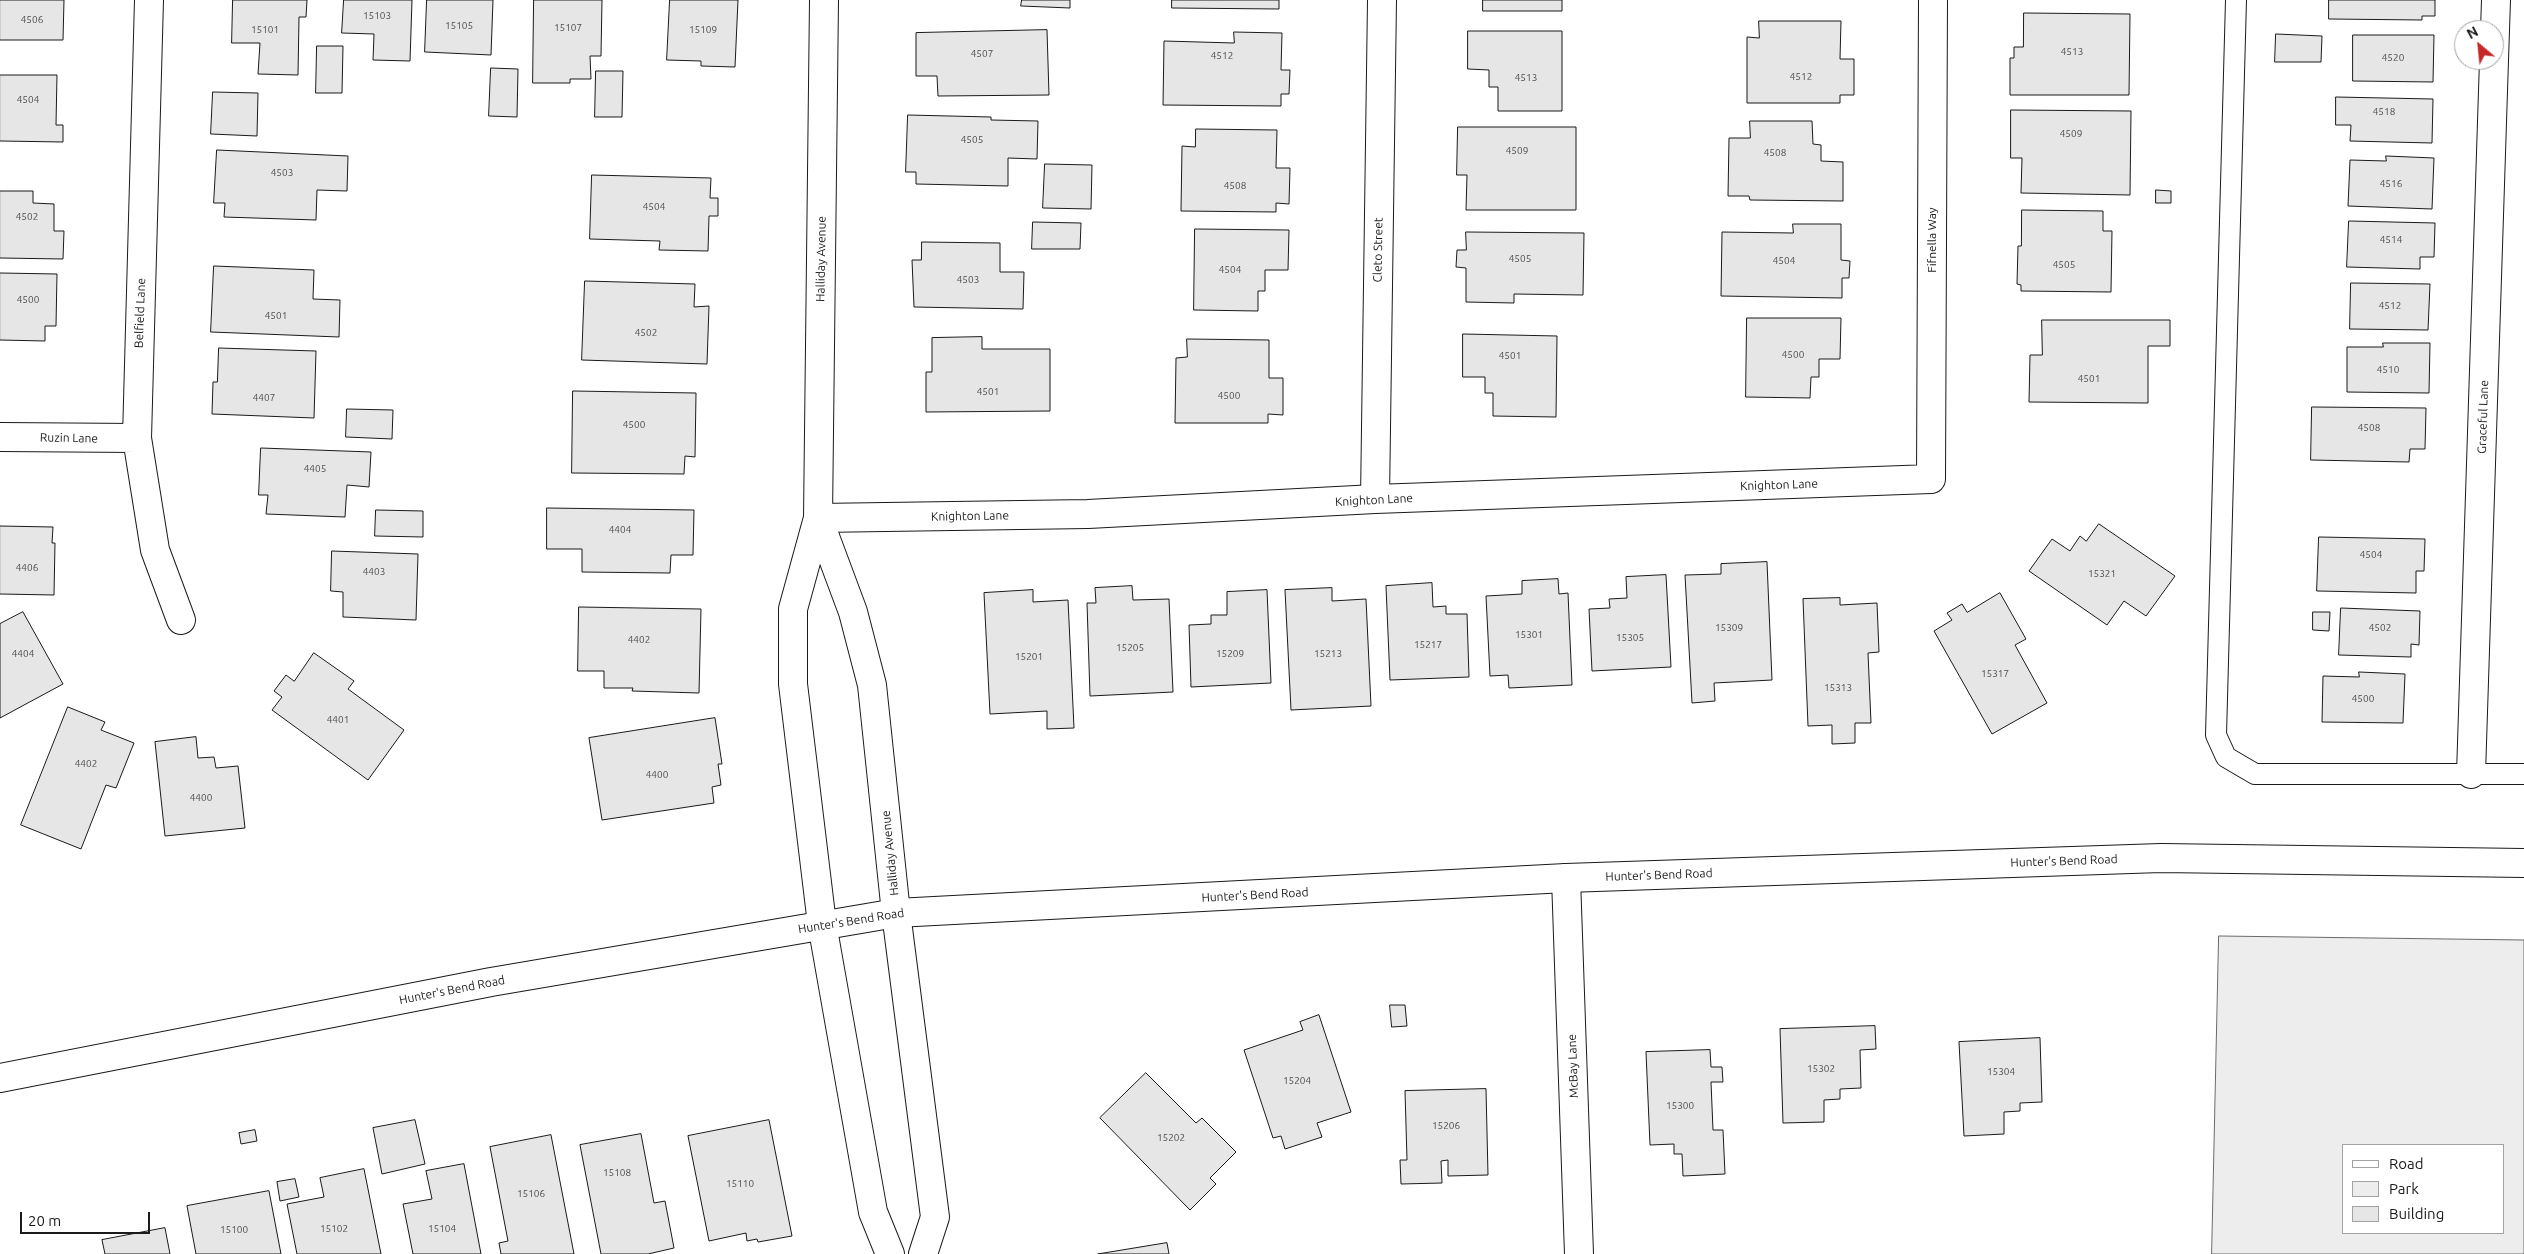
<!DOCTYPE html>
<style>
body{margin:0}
#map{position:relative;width:2524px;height:1254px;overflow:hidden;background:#fff;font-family:Ubuntu,sans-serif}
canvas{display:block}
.legend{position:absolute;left:2342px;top:1144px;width:162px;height:90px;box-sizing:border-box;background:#fff;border:1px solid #a3a3a3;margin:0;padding:6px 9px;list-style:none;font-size:15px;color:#1a1a1a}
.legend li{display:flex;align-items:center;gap:10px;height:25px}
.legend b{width:25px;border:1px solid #a3a3a3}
.north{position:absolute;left:2454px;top:20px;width:50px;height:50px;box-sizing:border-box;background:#fff;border:1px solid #a3a3a3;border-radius:50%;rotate:332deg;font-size:14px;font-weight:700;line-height:20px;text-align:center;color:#1a1a1a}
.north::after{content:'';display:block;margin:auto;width:18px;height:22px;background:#c62828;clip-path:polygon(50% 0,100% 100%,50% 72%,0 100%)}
.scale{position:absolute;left:20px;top:1212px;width:130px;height:22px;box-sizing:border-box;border:2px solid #1a1a1a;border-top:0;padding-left:6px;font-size:15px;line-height:18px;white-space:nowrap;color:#1a1a1a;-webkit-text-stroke:4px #fff;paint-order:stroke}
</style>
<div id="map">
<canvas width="2524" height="1254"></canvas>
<ul class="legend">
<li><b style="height:6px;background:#fff"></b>Road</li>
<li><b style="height:14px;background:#ededed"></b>Park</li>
<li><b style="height:14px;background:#e6e6e6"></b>Building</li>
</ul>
<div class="north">N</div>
<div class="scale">20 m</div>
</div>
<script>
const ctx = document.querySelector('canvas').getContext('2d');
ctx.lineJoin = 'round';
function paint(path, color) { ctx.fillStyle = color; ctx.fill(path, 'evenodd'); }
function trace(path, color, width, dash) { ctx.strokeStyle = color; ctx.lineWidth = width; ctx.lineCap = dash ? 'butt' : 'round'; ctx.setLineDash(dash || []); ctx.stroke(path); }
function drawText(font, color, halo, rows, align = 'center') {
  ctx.font = font + ' Ubuntu,sans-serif'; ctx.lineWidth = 4; ctx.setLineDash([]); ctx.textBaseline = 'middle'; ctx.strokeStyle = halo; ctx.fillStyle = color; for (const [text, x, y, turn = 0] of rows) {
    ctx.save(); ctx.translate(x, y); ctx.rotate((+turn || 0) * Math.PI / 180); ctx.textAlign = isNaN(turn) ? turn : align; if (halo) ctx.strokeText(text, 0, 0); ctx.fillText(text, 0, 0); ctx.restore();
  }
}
const green = new Path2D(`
 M2219,936l305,4v314h-312zM2343,1145h160v88h-160z`);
paint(green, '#ededed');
trace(green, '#6a6a6a', 1);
const building = new Path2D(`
 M0,0h64l-1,40h-63z
 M233,0h74l-1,17h-7l-1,58 -40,-1 2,-31h-28z
 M344,0h68l-2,61 -37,-1 1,-26 -32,-1z
 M427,0h66l-2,55 -66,-3z
 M534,0h68l-1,56h-11l1,23h-21v4h-37z
 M670,0h68l-3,67 -34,-1v-5l-34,-1z
 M1022,0h48v8l-49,-2z
 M1172,0h107v9l-107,-1z
 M1483,0h79v11h-79z
 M2329,0h106v16h-13v4l-93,-1z
 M2024,13l106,1 -1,81h-119v-37h4v-11h9z
 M1759,21h82l-1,38h14v36h-14v8h-93v-66l12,1z
 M1047,30l2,65 -111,1 -1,-20h-21v-43z
 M1468,31h94v80h-64v-24h-9v-17l-21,-1z
 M1234,32l48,1 -1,37h9l-1,24h-8v12l-118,-1 1,-64 70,2z
 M2276,34l46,2 -1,26h-46z
 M2353,35h81l-1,47 -80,-1z
 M317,46h26l-1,47h-26z
 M491,68l27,1 -1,48 -28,-1z
 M596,71h27l-1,46h-27z
 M0,75h57l-1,50h7v17l-63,-1z
 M213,92l45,1 -1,43 -46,-2z
 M2336,97l97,2 -1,44 -82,-2 1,-16h-15z
 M2011,110l120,1 -1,84 -109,-2 1,-35h-11z
 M908,115l83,2v3l47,1 -1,38 -29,-1v28l-92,-2v-12h-10z
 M1750,121h62l1,23 8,1v16l22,1v39l-93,-1 -1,-4h-21l1,-58h21z
 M1458,127h118v83h-110l1,-35h-10z
 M1196,129l81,1 -1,38h14l-1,36 -13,-1v9l-95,-1 1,-65 13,1z
 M217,150l131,6 -1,35 -30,-1 -1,30 -92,-3 1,-14h-11z
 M2386,156l48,2 -2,51 -84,-3 2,-46 36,1z
 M1045,164l47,1 -1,44 -48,-1z
 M592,175l119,3 -1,20h8v18h-9l-1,35 -49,-1 1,-9 -70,-2z
 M2156,190l15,1v12h-15z
 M0,191h33v12l21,1v27h10l-1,28 -63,-1z
 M2022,210l81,1v20h9l-1,61 -90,-1v-6l-4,-1 1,-38h3z
 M2349,221l86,2 -1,34h-14v12l-73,-2z
 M1033,222l48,1 -1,26h-48z
 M1793,224h48v36l9,1 -1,17h-7v20l-121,-2 1,-64 71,1z
 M1195,229l94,1 -1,40h-23v21h-7v20l-64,-1z
 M1466,232l118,1 -1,62 -69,-1v9l-48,-1v-34l-10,-1 1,-17h9z
 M922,242l78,1v29h24l-1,37 -109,-2 -2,-47h9z
 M214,266l100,4 -1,29 27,1 -1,37 -128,-5z
 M0,273l57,1 -1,52h-11v15l-45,-1z
 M585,281l110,3 -1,23 15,-1 -2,58 -125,-4z
 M2351,283l79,1 -2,46 -78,-1z
 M1747,318h94l-1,41h-21v18h-8l-1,21 -64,-1z
 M2042,320h128v26h-22v57l-119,-1 1,-47h12z
 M1463,334l94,2 -1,81 -63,-1v-23h-8v-16h-22z
 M982,337v12h68v62l-124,1v-40h6v-34z
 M1187,339l82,1v38h14v37l-15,-1v9h-93l1,-65 11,-1z
 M2383,343h47l-1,50 -82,-1v-45h36z
 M219,348l97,3 -2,67 -102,-4 1,-32h4z
 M573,391l123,2 -1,64 -10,-1 -1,18 -112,-1z
 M2312,407l114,1 -1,41h-15l-1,13 -98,-2z
 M347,409l46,1 -1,29 -46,-2z
 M261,448l110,4 -2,35 -22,-2 -2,32 -79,-3 2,-19h-9z
 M547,508l147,2 -1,45h-22l-1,18 -88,-1v-23h-35z
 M376,510l47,1v26l-48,-1z
 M2099,524l76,52 -29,40 -22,-15 -17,24 -78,-54 23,-32 18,12 10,-15 6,5z
 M0,526l53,1 -1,16h3l-1,52 -54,-1z
 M2319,537l106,2 -1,32h-8v22l-99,-2z
 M332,551l86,3 -2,66 -73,-3v-25l-12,-1z
 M1767,562l5,118 -58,3 1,18 -23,2 -7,-128 36,-1v-10z
 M1666,575l5,92 -79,4 -3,-62 21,-1 -1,-9 18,-1 -1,-21z
 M1558,579l1,15 9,-1 4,92 -63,3 -1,-13 -18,1 -4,-80 36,-2v-13z
 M1432,583l1,24 13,-1v8h21l2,63 -79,3 -4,-94z
 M1132,586l1,14 36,-1 4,93 -83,4 -3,-93h9l-1,-15z
 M1332,588v13l34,-2 5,107 -80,4 -6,-120z
 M1033,590v12l35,-2 6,128 -27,1v-18l-57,3 -6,-121z
 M1267,590l4,93 -80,4 -2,-62 22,-1v-9h16v-23z
 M2000,593l26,46 -11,6 32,58 -55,31 -58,-103 18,-11 -5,-7 15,-9 5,8z
 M1840,598v7l37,-2 2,49 -11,1 3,70h-16v20l-23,1v-19l-24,1 -5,-127z
 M579,607l122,2 -2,84 -67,-2 1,-3h-29v-17h-26z
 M2341,608l79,3 -1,34 -8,-1v13l-72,-2z
 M23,612l40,72 -63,34v-94z
 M2313,612h17l-1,19 -16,-1z
 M314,653l40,28 -6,8 56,41 -36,50 -96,-70 10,-13 -8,-6 12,-16 8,6z
 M2359,672l46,2 -2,49 -81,-1 1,-46 36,1z
 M68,707l37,15 -4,8 33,13 -18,45 -10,-3 -25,64 -60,-24z
 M715,718l7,46h-4l3,21 -9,2 2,16 -112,17 -13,-82z
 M196,737l2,21 16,-1 2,11 22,-2 7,62 -80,8 -10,-94z
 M1390,1005h15l2,21 -15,1z
 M1319,1015l32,97 -34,11 5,14 -37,12 -4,-13 -8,2 -29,-88 59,-20 -3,-8z
 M1875,1026l1,23 -16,1 1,38 -21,1v10l-16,1v22l-41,1 -3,-94z
 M2040,1038l2,64 -22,1v8l-16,1v22l-40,2 -5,-94z
 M1710,1050l1,17h11l1,15h-12l2,48h10l2,44 -42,2 -1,-22h-8v-10l-24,1 -4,-93z
 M1146,1073l50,50 6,-5 34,34 -26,26 6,6 -26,26 -90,-92z
 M1486,1089l2,86 -40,1v-16l-7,1 1,22 -41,1 -1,-24h7l-2,-69z
 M415,1120l10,44 -43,10 -9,-46z
 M769,1120l23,116 -34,6 -1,-3 -10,2 -1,-8 -37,8 -21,-105z
 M255,1130l2,11 -16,3 -2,-11z
 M641,1134l13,69 11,-2 9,47 -26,6h-47l-21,-109z
 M551,1135l23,119h-73l-2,-11 9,-2 -18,-94z
 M464,1164l17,90h-68l-10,-50 29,-5 -6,-28z
 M364,1169l17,85h-84l-10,-50 37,-7 -4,-19z
 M295,1179l4,18 -19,4 -3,-19z
 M269,1191l12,63h-85l-9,-48z
 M165,1228l5,26h-65l-3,-14z
 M1167,1243l2,11h-71z`);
paint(building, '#e6e6e6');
trace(building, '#1a1a1a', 1);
const service = new Path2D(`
 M2236,0l-20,735 10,22 29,17h269`);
const minor = new Path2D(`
 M149,0l-12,438 18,112 26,70
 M824,0l-6,518 -25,91v75l29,240 51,288 17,42
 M2494,60l2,-60
 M0,437l137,1
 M1375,499l7,-499
 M818,518l270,-4 287,-15 556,-20 2,-479
 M818,518l35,94 19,73 24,228 39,304 -12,37
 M2471,774l23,-714
 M1566,878l13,376`);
const tertiary = new Path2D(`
 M0,1078l491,-96 405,-69 670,-35 595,-20 363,5`);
trace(service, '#1a1a1a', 22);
trace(minor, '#1a1a1a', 30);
trace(tertiary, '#1a1a1a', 30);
trace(service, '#fff', 20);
trace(minor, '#fff', 28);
trace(tertiary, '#fff', 28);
drawText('10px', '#4d4d4d', null, [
 ["15103",377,16],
 ["4506",32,20],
 ["15105",459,26],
 ["15107",568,28],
 ["15101",265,30],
 ["15109",703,30],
 ["4513",2072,52],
 ["4507",982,54],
 ["4512",1222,56],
 ["4520",2393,58],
 ["4512",1801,77],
 ["4513",1526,78],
 ["4504",28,100],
 ["4518",2384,112],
 ["4509",2071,134],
 ["4505",972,140],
 ["4509",1517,151],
 ["4508",1775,153],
 ["4503",282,173],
 ["4516",2391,184],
 ["4508",1235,186],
 ["4504",654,207],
 ["4502",27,217],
 ["4514",2391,240],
 ["4505",1520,259],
 ["4504",1784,261],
 ["4505",2064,265],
 ["4504",1230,270],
 ["4503",968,280],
 ["4500",28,300],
 ["4512",2390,306],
 ["4501",276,316],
 ["4502",646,333],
 ["4500",1793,355],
 ["4501",1510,356],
 ["4510",2388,370],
 ["4501",2089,379],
 ["4501",988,392],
 ["4500",1229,396],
 ["4407",264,398],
 ["4500",634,425],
 ["4508",2369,428],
 ["4405",315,469],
 ["4404",620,530],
 ["4504",2371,555],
 ["4406",27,568],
 ["4403",374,572],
 ["15321",2102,574],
 ["15309",1729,628],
 ["4502",2380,628],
 ["15301",1529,635],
 ["15305",1630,638],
 ["4402",639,640],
 ["15217",1428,645],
 ["15205",1130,648],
 ["4404",23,654],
 ["15209",1230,654],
 ["15213",1328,654],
 ["15201",1029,657],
 ["15317",1995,674],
 ["15313",1838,688],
 ["4500",2363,699],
 ["4401",338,720],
 ["4402",86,764],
 ["4400",657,775],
 ["4400",201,798],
 ["15302",1821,1069],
 ["15304",2001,1072],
 ["15204",1297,1081],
 ["15300",1680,1106],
 ["15206",1446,1126],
 ["15202",1171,1138],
 ["15108",617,1173],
 ["15110",740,1184],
 ["15106",531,1194],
 ["15102",334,1229],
 ["15104",442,1229],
 ["15100",234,1230]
]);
drawText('12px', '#1a1a1a', '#fff', [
 ["Fifnella Way",1932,240,-90],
 ["Cleto Street",1378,250,-89],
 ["Halliday Avenue",821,259,-89],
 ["Belfield Lane",140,313,-88],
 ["Graceful Lane",2483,417,-88],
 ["Ruzin Lane",69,438,1],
 ["Knighton Lane",1779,485,-2],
 ["Knighton Lane",1374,500,-3],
 ["Knighton Lane",970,516,-1],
 ["Halliday Avenue",890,853,-96],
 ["Hunter's Bend Road",2064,861,-2],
 ["Hunter's Bend Road",1659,875,-2],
 ["Hunter's Bend Road",1255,895,-3],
 ["Hunter's Bend Road",851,921,-9],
 ["Hunter's Bend Road",452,990,-11],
 ["McBay Lane",1573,1066,-92]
]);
</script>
